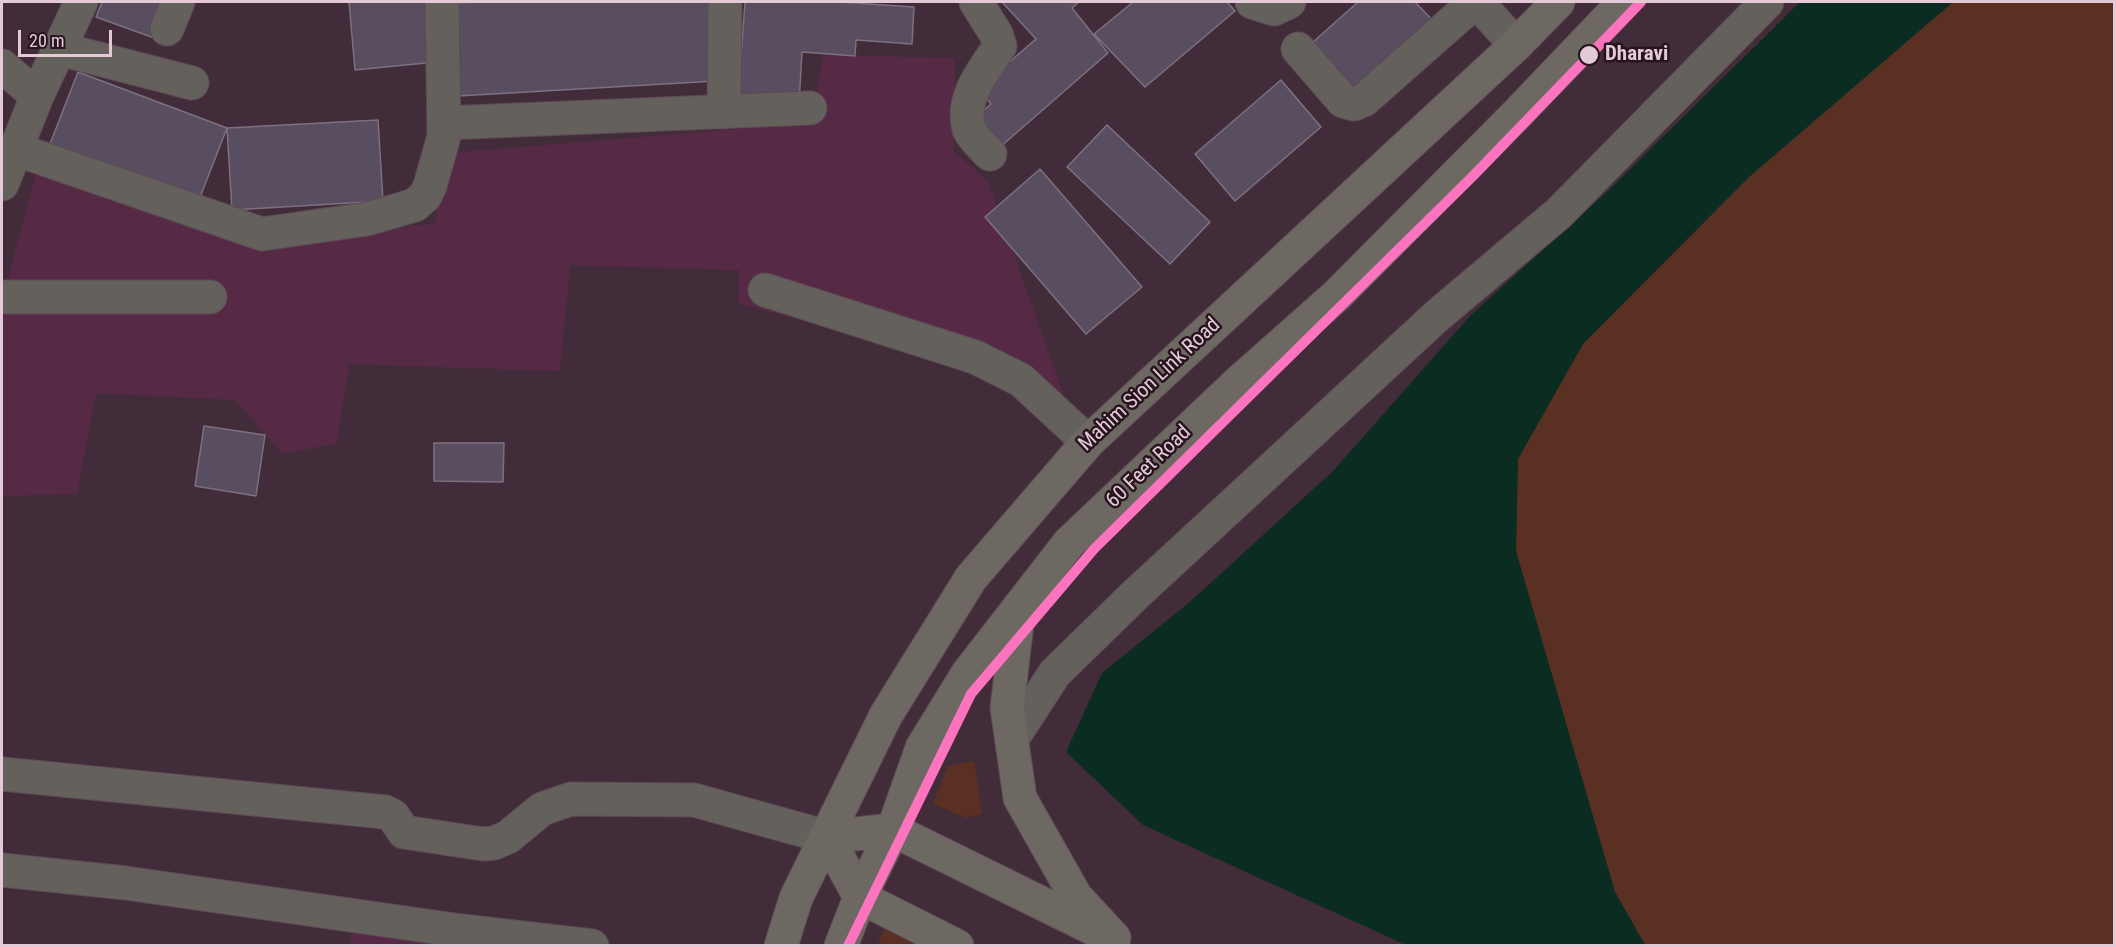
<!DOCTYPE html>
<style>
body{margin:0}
#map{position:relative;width:2116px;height:947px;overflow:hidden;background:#432c3a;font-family:"Roboto Condensed",sans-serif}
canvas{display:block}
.frame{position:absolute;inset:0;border:3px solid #e4c9d7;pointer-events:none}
.scale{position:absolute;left:18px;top:30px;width:94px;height:27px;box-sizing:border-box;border:3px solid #e4c9d7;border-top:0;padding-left:8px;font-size:18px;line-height:21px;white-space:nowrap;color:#e4c9d7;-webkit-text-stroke:4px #27141f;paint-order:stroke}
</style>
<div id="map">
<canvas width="2116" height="947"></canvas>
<div class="frame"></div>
<div class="scale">20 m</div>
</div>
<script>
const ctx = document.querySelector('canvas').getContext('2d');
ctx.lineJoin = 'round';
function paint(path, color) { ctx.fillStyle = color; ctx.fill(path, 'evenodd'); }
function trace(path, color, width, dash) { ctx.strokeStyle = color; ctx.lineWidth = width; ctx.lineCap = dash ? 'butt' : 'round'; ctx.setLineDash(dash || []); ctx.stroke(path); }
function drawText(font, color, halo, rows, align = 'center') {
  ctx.font = font + ' "Roboto Condensed",sans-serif'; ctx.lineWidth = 5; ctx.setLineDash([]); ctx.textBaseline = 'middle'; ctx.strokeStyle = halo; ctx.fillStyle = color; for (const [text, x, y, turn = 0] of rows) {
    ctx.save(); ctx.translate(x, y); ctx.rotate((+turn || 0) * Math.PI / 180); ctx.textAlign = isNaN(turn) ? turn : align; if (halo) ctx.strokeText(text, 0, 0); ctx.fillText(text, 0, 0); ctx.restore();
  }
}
paint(new Path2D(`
 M823,55l132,3 -2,93 35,30 78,221 -77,-33 -250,-65v-34l-169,-5 -10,106 -211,-7 -12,79 -54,11 -48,-54 -139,-7 -19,101 -75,2v-195l39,-146 249,80 146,-11 1,-70 374,-31z
 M351,921l162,25h-162z`), '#562a45');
paint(new Path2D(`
 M1953,2h161v943h-469l-30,-53 -99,-341 2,-92 65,-115 166,-167z
 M974,761l8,53 -16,4 -33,-14 15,-38z
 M885,927l32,18 -40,1z`), '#593021');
paint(new Path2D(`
 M1800,2h153l-204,175 -166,167 -65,115 -2,92 99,341 30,53h-239l-263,-120 -77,-73 36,-79 89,-72 142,-130 137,-155 138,-125z`), '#0a2c21');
const building = new Path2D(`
 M102,2h65l-13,36 -58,-21z
 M349,2h82l5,60 -81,8z
 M478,2h234l4,79 -258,15 -4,-93z
 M745,2h95l74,5 -2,37 -56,-4 -1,16 -53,-4 -3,51 -61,-4z
 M1002,2h77l-7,6 36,45 -109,95 -25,-29 17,-15 -13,-15 58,-50z
 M1133,2h94l8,9 -90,76 -51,-53z
 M1358,2h57l22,23 -78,70 -47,-52z
 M78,72l149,56 -30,77 -149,-56z
 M1281,80l40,47 -86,74 -40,-47z
 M378,120l5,81 -151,9 -5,-82z
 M1107,125l103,97 -40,42 -103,-97z
 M1040,169l102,118 -56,47 -101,-117z
 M204,426l61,9 -9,61 -61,-10z
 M434,443h70l-1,39 -69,-1z`);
paint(building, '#594e5f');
trace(building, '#7c7180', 1.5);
const minor = new Path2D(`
 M976,2l20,32 4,12c-16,24 -40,52 -31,83 3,8 15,19 21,25
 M1252,2l22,7 15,-7
 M1477,2l39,43
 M167,29l11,-27
 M60,49l132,34
 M1298,49l45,52 11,3 10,-4 111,-98
 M2,66l35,30
 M724,112l1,-110
 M444,123l366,-15
 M15,149l247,85 105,-15 48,-14 10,-9 5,-10 14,-50 -2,-134
 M2,184l35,-88 44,-94
 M765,290l210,67 46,23 67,62
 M2,297h208
 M1012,739l43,-66 81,-79 302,-279 121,-102 208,-211
 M2,774l383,38 8,4 11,16 79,12 11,-1 14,-6 34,-28 29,-10 123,1 133,37
 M2,870l124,13 336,48 130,15`);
const major = new Path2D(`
 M1019,607l-12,101 13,90 56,99 38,41
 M827,837l66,-7 205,101
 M827,837l33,60 97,49
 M781,946l15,-48 90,-183 85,-137 117,-136 428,-397 42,-43
 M841,946l19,-49 33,-67 29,-82 46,-75 101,-130 172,-163 96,-85 179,-180 108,-113`);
trace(minor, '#5e4a55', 35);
trace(major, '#5e4a55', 35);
trace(minor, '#64605c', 33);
trace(major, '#6d6862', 33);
trace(new Path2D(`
 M848,946l123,-252 123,-145 378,-372 169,-175`), '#fc73be', 10);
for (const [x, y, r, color] of [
 [1589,55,10,"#e4c9d7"]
]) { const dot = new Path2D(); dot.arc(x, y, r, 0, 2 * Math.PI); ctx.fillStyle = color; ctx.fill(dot); trace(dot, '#27141f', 2); }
drawText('bold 21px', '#e4c9d7', '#27141f', [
 ["Dharavi",1605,55]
], 'left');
drawText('21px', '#e4c9d7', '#27141f', [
 ["Mahim Sion Link Road",1150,385,-43],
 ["60 Feet Road",1149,467,-44]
]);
</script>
